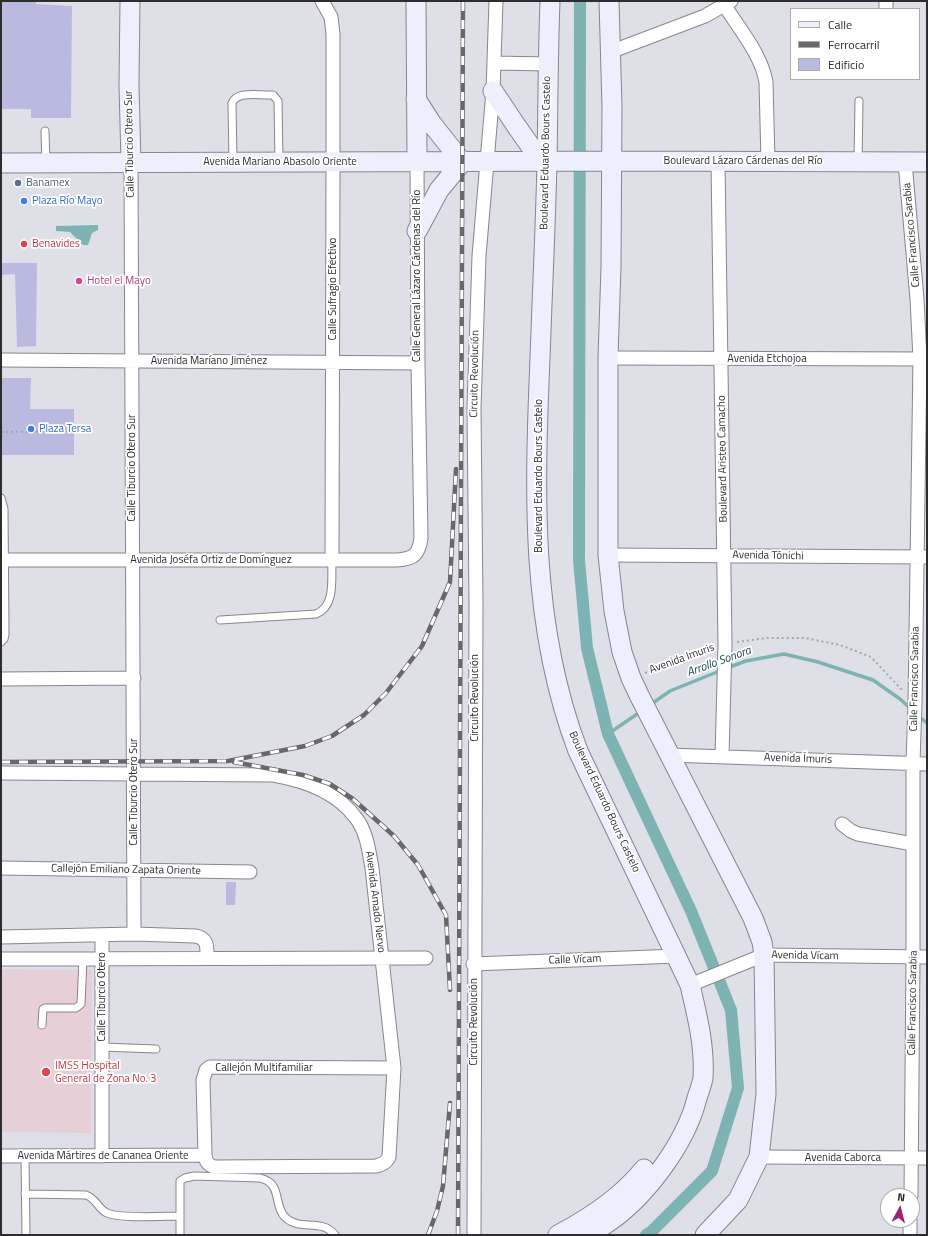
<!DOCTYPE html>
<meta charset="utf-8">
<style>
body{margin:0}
#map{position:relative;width:928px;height:1236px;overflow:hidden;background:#dfdfe7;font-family:"Titillium Web",sans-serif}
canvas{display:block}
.frame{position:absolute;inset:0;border:2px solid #2d2d30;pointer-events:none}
.legend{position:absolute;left:790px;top:8px;width:130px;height:72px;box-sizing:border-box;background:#fff;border:1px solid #ababac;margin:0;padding:5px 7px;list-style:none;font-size:12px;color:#2d2d30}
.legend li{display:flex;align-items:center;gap:8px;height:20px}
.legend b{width:20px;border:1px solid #ababac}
.north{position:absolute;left:880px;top:1188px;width:40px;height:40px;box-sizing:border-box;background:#fff;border:1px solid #ababac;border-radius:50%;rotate:7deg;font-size:11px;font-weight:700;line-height:16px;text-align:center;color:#2d2d30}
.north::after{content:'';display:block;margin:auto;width:14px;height:18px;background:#9e2176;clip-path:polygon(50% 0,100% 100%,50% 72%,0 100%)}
</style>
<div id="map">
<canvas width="928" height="1236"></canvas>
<div class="frame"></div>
<ul class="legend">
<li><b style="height:5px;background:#eeeffc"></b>Calle</li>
<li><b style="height:5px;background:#68686c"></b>Ferrocarril</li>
<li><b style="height:11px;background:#bab9e0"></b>Edificio</li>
</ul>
<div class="north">N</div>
</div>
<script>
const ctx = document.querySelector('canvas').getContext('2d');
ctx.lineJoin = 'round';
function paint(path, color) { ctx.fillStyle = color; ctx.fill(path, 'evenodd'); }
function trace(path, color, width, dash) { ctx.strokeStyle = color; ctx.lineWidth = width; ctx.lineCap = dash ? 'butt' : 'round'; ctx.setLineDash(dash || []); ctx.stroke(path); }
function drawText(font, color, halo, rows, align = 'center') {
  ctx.font = font + ' "Titillium Web",sans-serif'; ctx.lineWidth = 3.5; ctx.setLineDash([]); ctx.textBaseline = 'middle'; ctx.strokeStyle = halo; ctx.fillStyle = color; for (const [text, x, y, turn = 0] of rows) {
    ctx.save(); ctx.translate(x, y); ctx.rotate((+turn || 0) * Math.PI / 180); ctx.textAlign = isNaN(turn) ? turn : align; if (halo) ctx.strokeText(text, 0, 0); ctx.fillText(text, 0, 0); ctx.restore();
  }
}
paint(new Path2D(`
 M1,969l91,1 -1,163 -90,-1z`), '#e7cfd7');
paint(new Path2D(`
 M98,225v5l-6,3 -4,12h-5l-13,-13 -14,-1v-5z`), '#7eb3b4');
trace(new Path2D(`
 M727,668l19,-7 38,-7 34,8 55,18 27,19 11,10
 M650,705l20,-14 52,-21
 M917,715l10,8
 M608,734l32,-22`), '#7eb3b4', 3.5);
trace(new Path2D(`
 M580,1l-1,559 8,88 21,86 83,177 40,99 7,78 -26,83 -60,60 -6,4`), '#7eb3b4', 12);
paint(new Path2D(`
 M1,1h35v3l36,2 -1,112h-40v-9h-30z
 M1,263h36l-1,83 -19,1 -2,-73 -14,1z
 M1,378h30l-1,31h44v46h-73z
 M226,882h10l-1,23h-9z`), '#bab9e0');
const lane = new Path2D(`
 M45,131l1,32
 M233,162l-1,-59c5,-12 25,-8 37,-8h4l5,6 1,60
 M858,162l1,-61
 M1,498l3,11 1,125 -1,5 -3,3
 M220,620l96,-6c20,-8 15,-35 16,-53
 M42,1025l1,-16 2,-1h31l5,-4 2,-45
 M102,1047l54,2
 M25,1156l1,79
 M25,1194l61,1c10,3 12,14 21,18 14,6 56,3 73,3v-35l5,-3 9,-2 66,2c3,1 7,2 9,4 11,7 6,27 17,36 14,13 36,0 49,17
 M180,1216v19`);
const street = new Path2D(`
 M322,1l9,16 2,17v128l-1,399
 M725,6c15,24 36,48 41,76l2,80
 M886,9v-8
 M610,52l95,-36 26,-15
 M494,63l54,1
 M718,162l7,482 -3,113
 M905,162l12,137 3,60 -5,344 -2,60v194l-2,239
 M131,163l3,771
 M608,358l319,1
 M1,360l417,3
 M608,555l319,2
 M1,560h396c16,-1 22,-5 24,-22l-3,-175 -1,-202
 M1,679l133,-1
 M669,755l258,9
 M1,773l272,2c30,5 64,17 83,43 11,14 13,34 16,50l22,200 -5,89c-3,6 -7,8 -13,9l-162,1c-7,-3 -8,-5 -9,-12l-2,-75 3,-10 4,-3 184,1
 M842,824l9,7 7,3 55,10
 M1,868l249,4
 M1,937l133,-3 61,2c13,2 12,11 12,21
 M1,959l425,-1
 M473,964l204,-8
 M690,985l74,-30 163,2
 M1,1156l204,-1
 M102,1156v-221
 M759,1157l168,1
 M474,1235l2,-633 -2,-194 5,-152 14,-165 3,-90
 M910,1235v-15`);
const secondary = new Path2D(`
 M130,1l-1,84 2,78
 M416,1l1,160
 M550,1c-2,53 -2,106 -3,159 -1,48 -3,96 -5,144 -5,151 -19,303 36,447l112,234c7,30 15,61 13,93 -1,6 -4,14 -6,20 -11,45 -53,102 -93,127 -6,4 -13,7 -19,10
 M609,1l3,106 -1,160 -3,91v197l6,56 8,41 9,26 8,17 114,223 9,24 2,13 2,139 -7,63 -21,43 -33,35
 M493,91l24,36 24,34
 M416,99l16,25 30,38 -23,28 -22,41
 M1,163l611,-2 315,1
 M558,1235c32,-17 63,-37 86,-66`);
trace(lane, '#86868e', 9);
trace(street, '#86868e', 15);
trace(secondary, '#86868e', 21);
trace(new Path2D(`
 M1,432l72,-1
 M737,642l30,-4h38l35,7 31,12 32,34
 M645,673l54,-21 14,-5`), '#a5a5ab', 2, [2, 3]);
trace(lane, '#fff', 7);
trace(street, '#fff', 13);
trace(secondary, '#eeeffc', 19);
const rail = new Path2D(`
 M1,762l227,-1 77,-15 27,-10 32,-21 22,-22 36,-47 28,-64 6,-113
 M234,762l69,13 27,9 23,15 41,37 24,29 28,50 4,75
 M428,1235l9,-24 6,-25 7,-83
 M458,1235l5,-1234`);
trace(rail, '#68686c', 4.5);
trace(rail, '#fff', 3, [9]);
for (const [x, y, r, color] of [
 [18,183,4,"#5c6f8a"],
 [24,201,4,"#3f7fe0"],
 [24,244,4,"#e0444e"],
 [79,281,4,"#d1479c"],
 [31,429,4,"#3f7fe0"],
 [46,1072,5,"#e0444e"]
]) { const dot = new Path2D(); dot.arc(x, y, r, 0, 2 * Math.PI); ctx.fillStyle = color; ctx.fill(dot); trace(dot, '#fff', 1.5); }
drawText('11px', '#2d2d30', '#fff', [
 ["Calle Tiburcio Otero Sur",130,144,-91],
 ["Boulevard Eduardo Bours Castelo",546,153,-89],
 ["Boulevard Lázaro Cárdenas del Río",743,161],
 ["Avenida Mariano Abasolo Oriente",280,162],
 ["Calle Francisco Sarabia",912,235,-95],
 ["Calle General Lázaro Cárdenas del Río",417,276,-90],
 ["Calle Sufragio Efectivo",333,289,-90],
 ["Avenida Etchojoa",767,359],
 ["Avenida Maríano Jiménez",209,361],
 ["Circuito Revolución",475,374,-89],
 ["Boulevard Aristeo Camacho",723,459,-91],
 ["Calle Tiburcio Otero Sur",132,468,-90],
 ["Boulevard Eduardo Bours Castelo",539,476,-90],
 ["Avenida Tónichi",768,556,1],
 ["Avenida Joséfa Ortiz de Domínguez",211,560],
 ["Avenida Imuris",682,659,-20],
 ["Calle Francisco Sarabia",915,679,-89],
 ["Circuito Revolución",475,698,-90],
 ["Avenida Ímuris",798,759,2],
 ["Calle Tiburcio Otero Sur",134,792,-90],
 ["Boulevard Eduardo Bours Castelo",604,802,65],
 ["Callejón Emiliano Zapata Oriente",126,870,1],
 ["Avenida Amado Nervo",375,902,83],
 ["Avenida Vícam",805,956,1],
 ["Calle Vícam",575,960,-2],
 ["Calle Tiburcio Otero",102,997,-90],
 ["Calle Francisco Sarabia",913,1003,-89],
 ["Circuito Revolución",474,1022,-90],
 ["Callejón Multifamiliar",264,1068],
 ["Avenida Mártires de Cananea Oriente",103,1156],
 ["Avenida Caborca",843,1158]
]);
drawText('11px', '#4e5e75', '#fff', [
 ["Banamex",26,183]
], 'left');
drawText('11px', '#366cbe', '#fff', [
 ["Plaza Río Mayo",32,201],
 ["Plaza Tersa",39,429]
], 'left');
drawText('11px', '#be3a42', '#fff', [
 ["Benavides",32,244],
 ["IMSS Hospital",55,1066],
 ["General de Zona No. 3",55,1079]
], 'left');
drawText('11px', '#b23c85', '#fff', [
 ["Hotel el Mayo",87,281]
], 'left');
drawText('italic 12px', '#1a4a4c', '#fff', [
 ["Arrollo Sonora",719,662,-20]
]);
</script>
